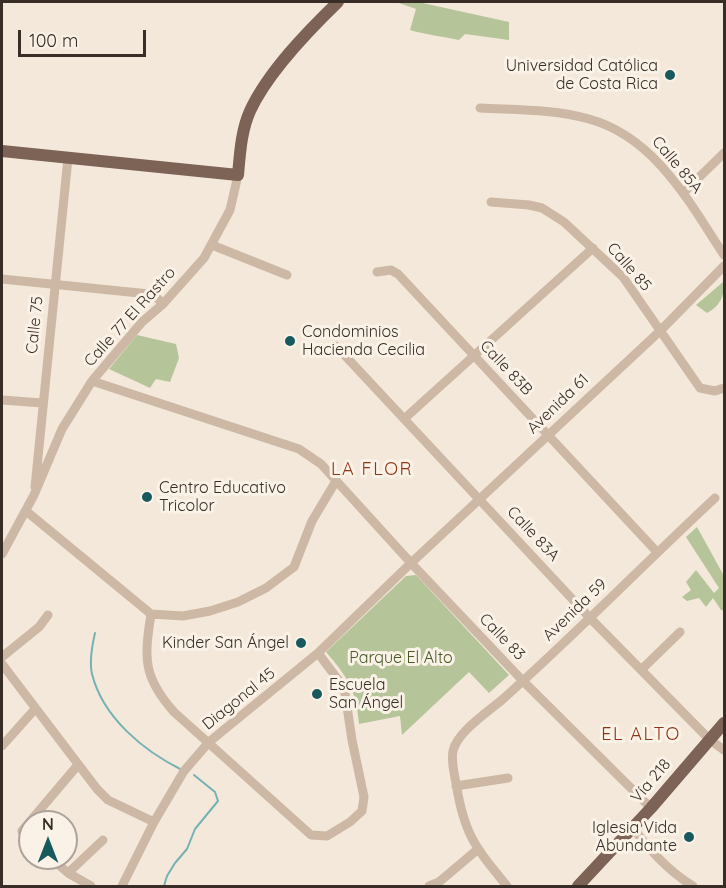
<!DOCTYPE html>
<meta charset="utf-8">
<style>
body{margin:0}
#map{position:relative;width:726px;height:888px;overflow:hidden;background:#f4e8da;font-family:Quicksand,sans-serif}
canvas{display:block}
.frame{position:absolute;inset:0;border:3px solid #382d27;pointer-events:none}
.north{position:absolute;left:18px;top:810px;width:60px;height:60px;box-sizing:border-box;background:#fbf2e7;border:2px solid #ada39a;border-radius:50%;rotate:0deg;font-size:16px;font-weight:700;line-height:24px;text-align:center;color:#382d27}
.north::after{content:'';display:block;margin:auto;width:21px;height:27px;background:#18595e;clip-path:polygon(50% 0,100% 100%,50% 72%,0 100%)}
.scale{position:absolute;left:18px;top:30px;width:128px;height:27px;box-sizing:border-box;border:3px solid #382d27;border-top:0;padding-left:8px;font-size:18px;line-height:21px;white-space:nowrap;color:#382d27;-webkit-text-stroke:4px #fbf2e7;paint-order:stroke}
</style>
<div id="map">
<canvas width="726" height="888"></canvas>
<div class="frame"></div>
<div class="north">N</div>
<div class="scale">100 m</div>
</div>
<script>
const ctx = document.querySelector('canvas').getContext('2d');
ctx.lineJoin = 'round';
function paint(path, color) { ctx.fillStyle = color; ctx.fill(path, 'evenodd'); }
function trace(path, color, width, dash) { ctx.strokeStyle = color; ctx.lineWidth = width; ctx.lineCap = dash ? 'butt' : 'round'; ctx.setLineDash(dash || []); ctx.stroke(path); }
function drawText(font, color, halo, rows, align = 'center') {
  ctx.font = font + ' Quicksand,sans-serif'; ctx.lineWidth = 6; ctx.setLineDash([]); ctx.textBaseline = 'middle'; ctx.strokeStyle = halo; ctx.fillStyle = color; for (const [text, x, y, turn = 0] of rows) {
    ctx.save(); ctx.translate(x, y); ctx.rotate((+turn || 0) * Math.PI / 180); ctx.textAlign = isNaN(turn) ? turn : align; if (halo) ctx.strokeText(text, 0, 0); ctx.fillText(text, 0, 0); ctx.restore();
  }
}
paint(new Path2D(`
 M396,2h22l91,20v18l-44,-6 -6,6c-17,-4 -33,-5 -49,-10l6,-21z
 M723,282c3,13 -4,25 -16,31l-11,-8z
 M137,335l39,9 3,14 -9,24 -14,-3 -6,9 -41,-19z
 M697,527l27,49v35l-3,-1 -8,-12 -7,9 -7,-9 -12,3 -5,-4 9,-7 -5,-8 10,-12 18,23 5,-5 -33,-51z
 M416,575l93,100 -20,18 -20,-21 -67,63 -2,-19 -41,8c-3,-35 -11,-46 -33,-72l80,-76z`), '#b5c599');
trace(new Path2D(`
 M95,633c-3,13 -6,28 -3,41 11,44 52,77 90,96
 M164,886l3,-10 8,-13 12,-14 8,-20 23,-28 -3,-9 -21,-17`), '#76b1b4', 2);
trace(new Path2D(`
 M480,108c36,2 74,1 109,11 66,18 100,83 135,136
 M683,193l41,-40
 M491,202l38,3 13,3 22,14 59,55 77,111 15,3 9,-3
 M212,245l75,30
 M377,272l14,-2 7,4 259,278
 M2,279l147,15 7,3 7,7
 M336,346l254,272 119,121 15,11
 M92,381l207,68 22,15 90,99 112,118 128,127
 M2,400l40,3
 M404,419l189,-171
 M35,487l33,-329
 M26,511l125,103
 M2,554l32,-59 28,-66 30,-48 50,-59 21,-18 41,-46 26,-48 8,-35
 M151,614c-7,45 -8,63 23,98l137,123 16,1 23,-14 12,-11 2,-14 -12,-57 -7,-47 -6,-12 -21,-28
 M151,614l32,2 27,-5 28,-9 28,-14 28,-21 18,-46 24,-40
 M2,657l37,-30 9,-12
 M2,664l95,125 11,11 46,22
 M641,670l39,-38
 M2,746l33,-37
 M456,786l52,-8
 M633,828c17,22 35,43 60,58
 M30,838l-8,-7 55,-65
 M51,858l17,15 23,13
 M68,873l35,-33
 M122,886l32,-64 30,-51 25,-29 109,-89 93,-90 249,-232 64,-65
 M429,886l10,-4 38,-32
 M507,886c-32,-39 -43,-52 -51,-103 -2,-10 -5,-22 -3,-32 4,-19 36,-40 50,-52 73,-65 141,-135 212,-201`), '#cdb8a5', 9);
trace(new Path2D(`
 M2,151l236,24c2,-21 3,-44 12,-64 18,-39 58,-80 88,-109
 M578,886l73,-78 73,-85`), '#7c6356', 12);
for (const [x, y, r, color] of [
 [670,75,6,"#18595e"],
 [290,341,6,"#18595e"],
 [147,497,6,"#18595e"],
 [301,643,6,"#18595e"],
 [317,694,6,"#18595e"],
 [689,837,6,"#18595e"]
]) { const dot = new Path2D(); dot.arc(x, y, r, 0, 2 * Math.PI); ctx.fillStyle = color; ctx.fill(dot); trace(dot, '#fbf2e7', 2); }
drawText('16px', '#382d27', '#fbf2e7', [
 ["Universidad Católica",658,66],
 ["de Costa Rica",658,84],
 ["Condominios",302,332,"left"],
 ["Hacienda Cecilia",302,350,"left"],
 ["Centro Educativo",159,488,"left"],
 ["Tricolor",159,506,"left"],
 ["Kinder San Ángel",289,643],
 ["Escuela",329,685,"left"],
 ["San Ángel",329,703,"left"],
 ["Iglesia Vida",677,828],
 ["Abundante",677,846]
], 'right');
drawText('16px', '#382d27', '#fbf2e7', [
 ["Calle 85A",677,165,50],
 ["Calle 85",629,267,49],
 ["Calle 77 El Rastro",130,317,-48],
 ["Calle 75",35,325,-84],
 ["Calle 83B",506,368,47],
 ["Avenida 61",558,404,-44],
 ["Calle 83A",533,534,47],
 ["Avenida 59",575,610,-44],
 ["Calle 83",502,637,46],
 ["Diagonal 45",239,699,-39],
 ["Vía 218",651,781,-50]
]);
drawText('16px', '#475928', '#fbf2e7', [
 ["Parque El Alto",401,658]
]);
ctx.letterSpacing = '1.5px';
drawText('18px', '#8f3518', '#fbf2e7', [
 ["LA FLOR",372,470],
 ["EL ALTO",641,735]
]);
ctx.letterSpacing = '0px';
</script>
